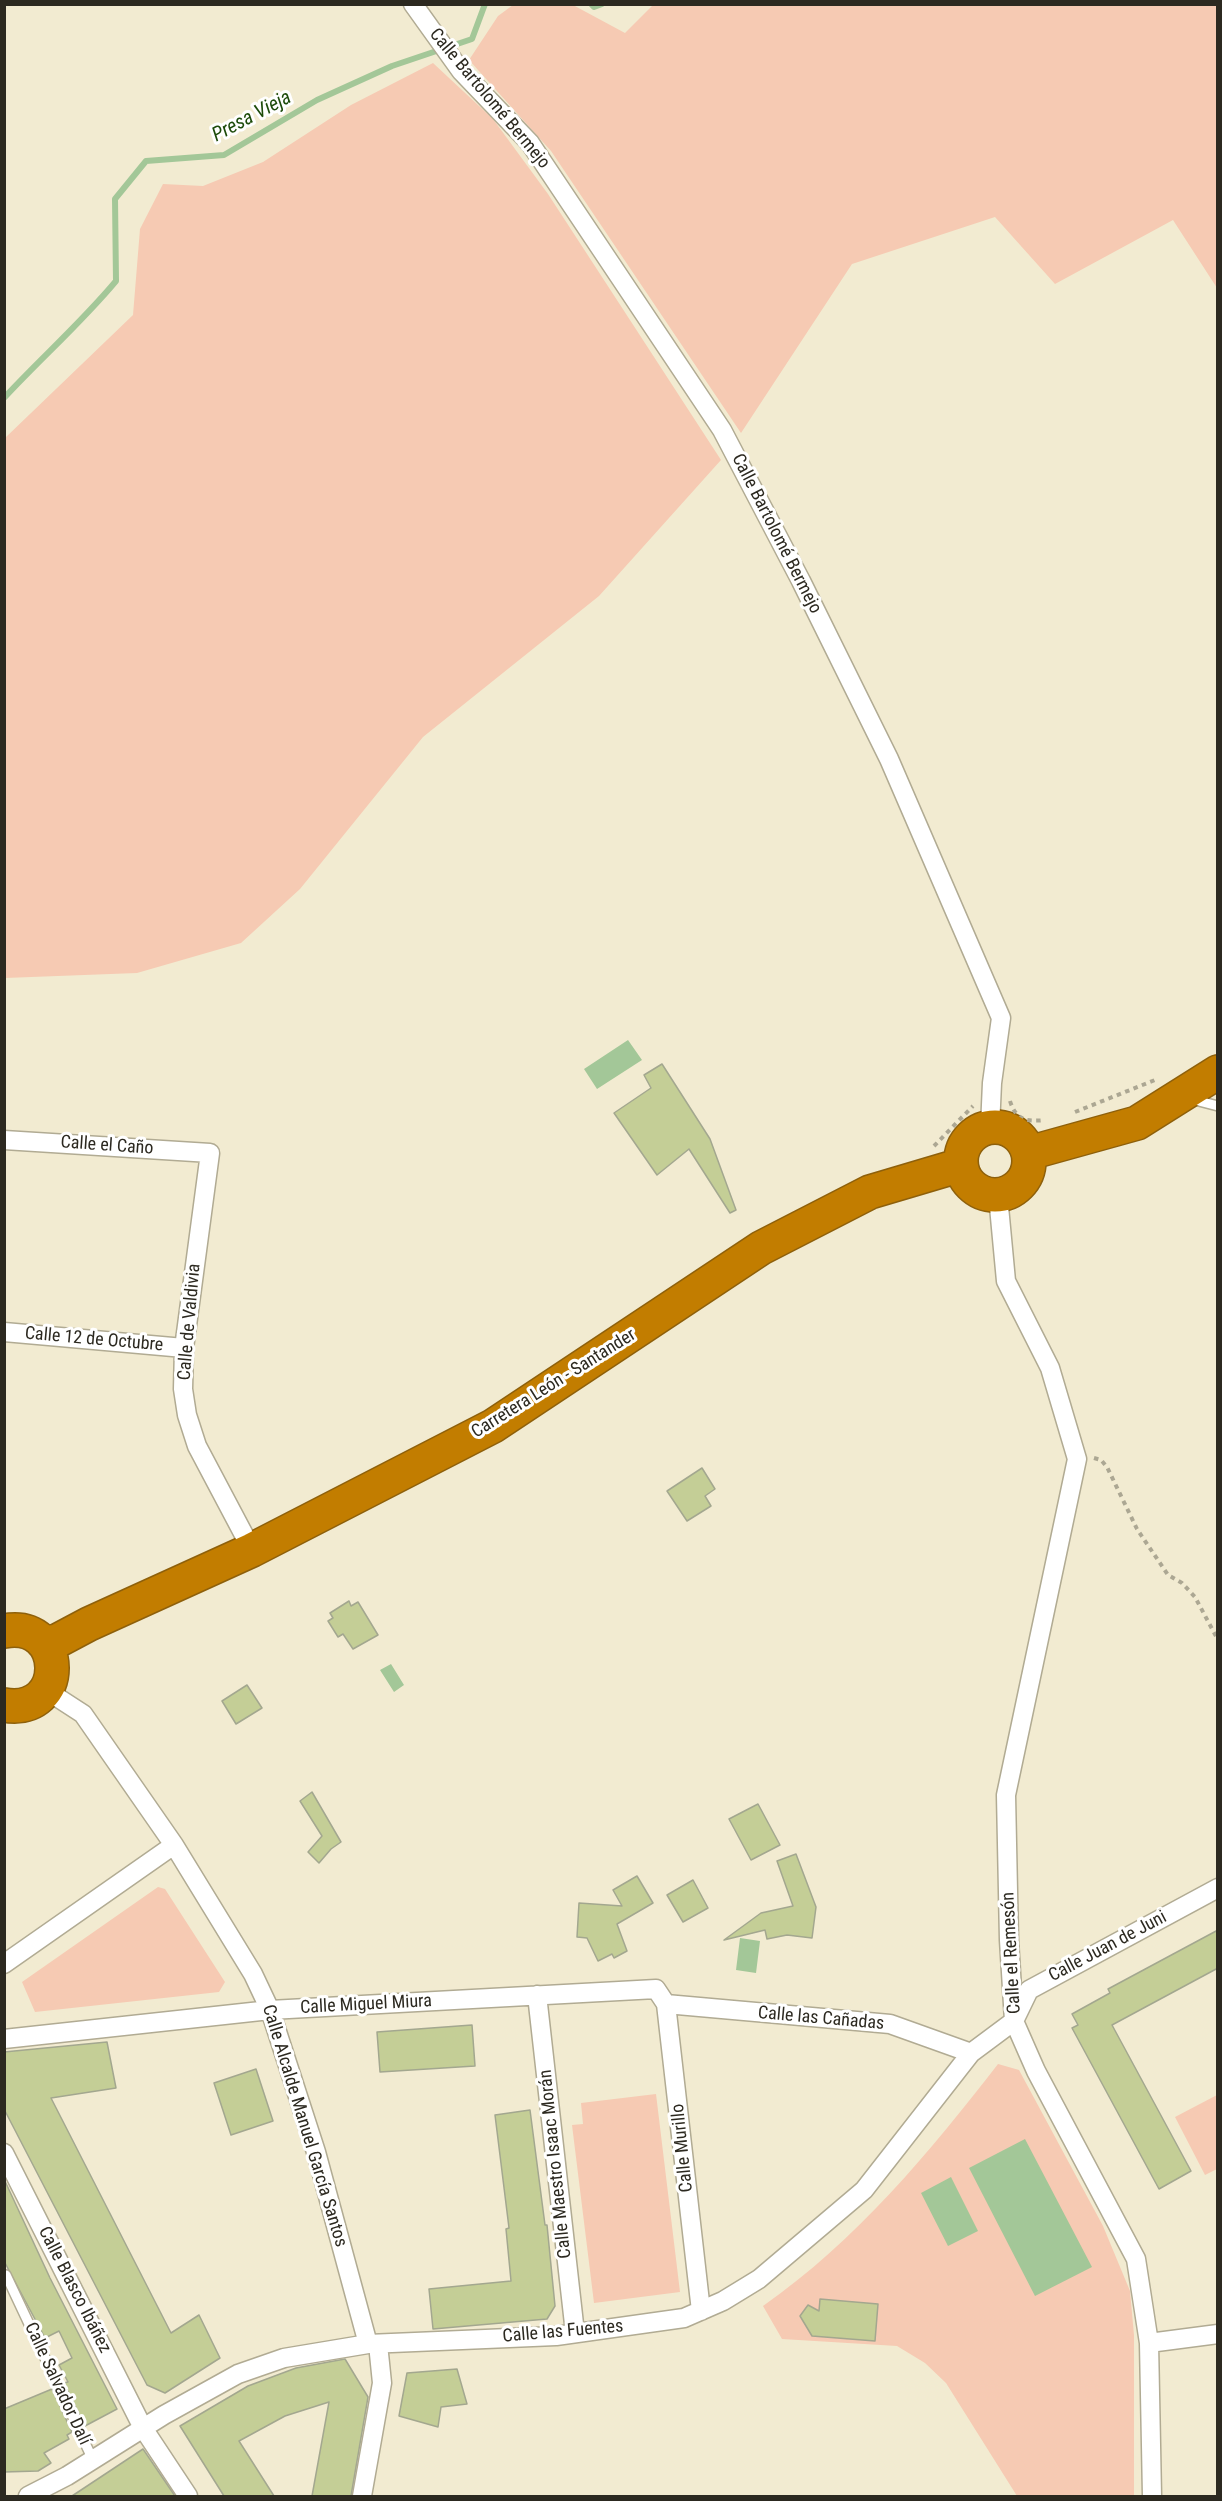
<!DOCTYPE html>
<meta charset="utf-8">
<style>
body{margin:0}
#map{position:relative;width:1222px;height:2501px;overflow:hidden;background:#f2ebd1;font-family:"Roboto Condensed",sans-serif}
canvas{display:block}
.frame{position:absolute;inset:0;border:6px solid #2c2920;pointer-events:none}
</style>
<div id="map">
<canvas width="1222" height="2501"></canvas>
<div class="frame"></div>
</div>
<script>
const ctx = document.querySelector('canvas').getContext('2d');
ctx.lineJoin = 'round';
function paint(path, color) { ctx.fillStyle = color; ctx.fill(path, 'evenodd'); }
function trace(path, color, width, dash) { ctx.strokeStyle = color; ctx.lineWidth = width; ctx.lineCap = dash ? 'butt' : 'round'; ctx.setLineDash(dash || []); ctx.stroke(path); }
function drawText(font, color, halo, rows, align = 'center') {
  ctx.font = font + ' "Roboto Condensed",sans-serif'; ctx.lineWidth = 6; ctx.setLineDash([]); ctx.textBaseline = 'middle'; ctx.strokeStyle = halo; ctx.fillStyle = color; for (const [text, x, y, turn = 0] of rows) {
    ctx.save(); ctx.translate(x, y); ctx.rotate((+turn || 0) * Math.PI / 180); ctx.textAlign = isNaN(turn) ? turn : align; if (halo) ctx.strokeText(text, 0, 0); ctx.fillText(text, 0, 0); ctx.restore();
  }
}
paint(new Path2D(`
 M653,5h564v283l-44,-68 -118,64 -60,-67 -143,47 -111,169 -190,-282 -82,-91 29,-44 15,-11h60l52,28z
 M433,63l60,56 55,75 173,266 -122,136 -176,141 -123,152 -59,54 -104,30 -132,5v-540l128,-123 7,-86 23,-45 40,2 60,-24 88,-57z
 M158,1887l7,2 60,93 -6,10 -184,20 -13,-30z
 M998,2064l21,6 84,156 27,65 4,44v161h-117l-71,-113 -21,-20 -28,-17 -115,-7 -19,-33c93,-65 166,-153 235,-242z
 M656,2094l24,198 -86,11 -22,-178 11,-1 -2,-21z
 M1217,2095v74l-12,6 -30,-58z`), '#f6cab3');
paint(new Path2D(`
 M628,1040l14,20 -45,29 -13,-20z
 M391,1664l13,21 -10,7 -14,-22z
 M740,1938l20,3 -4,32 -20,-3z
 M1025,2139l67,128 -57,29 -66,-128z
 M951,2177l27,54 -30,15 -27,-53z`), '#a3c798');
trace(new Path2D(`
 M591,4l3,3 8,-3
 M4,398c37,-40 77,-75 112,-117l-1,-82 31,-38 78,-6 93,-55 75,-34 80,-27 13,-35`), '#a3c798', 6);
const building = new Path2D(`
 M662,1064l48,75 26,71 -6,3 -41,-64 -32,26 -43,-62 37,-25 -7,-13z
 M702,1468l13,21 -10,7 6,10 -24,15 -20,-30z
 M349,1601l2,5 7,-4 20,33 -25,14 -10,-15 -5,3 -10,-16 5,-3 -3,-5z
 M247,1685l15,23 -26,16 -14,-23z
 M312,1792l29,50 -10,7 -12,14 -11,-11 14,-16 -22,-35z
 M758,1804l22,41 -29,15 -22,-41z
 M796,1854l20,53 -4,31 -25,-3 -20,4 -2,-9 -41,10 37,-27 32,-7 -16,-45z
 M637,1876l16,27 -36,21 10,27 -13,7 -2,-4 -14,7 -11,-23 -10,-1 2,-34 43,3 -9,-16z
 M693,1880l15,28 -25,14 -16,-27z
 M1218,1930v38l-106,57 79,146 -32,18 -87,-161 6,-3 -6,-11 38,-21 -2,-4z
 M472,2025l3,41 -95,6 -3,-40z
 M107,2042l9,46 -65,10 120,235 28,-18 21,43 -55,35 -18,-8 -143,-276v-57z
 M256,2069l17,52 -42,14 -17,-52z
 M530,2110l15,115h2l8,81 -8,13 -114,10 -4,-40 82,-8 -5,-52 3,-1 -14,-113z
 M4,2179l46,99 67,131 -32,17 -21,-43 4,-1 -9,-17 13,-7 -13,-27 -14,7 -41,-77z
 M820,2299l58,5 -3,37 -63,-5 -12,-20 8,-11 11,6z
 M345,2359l23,38 -17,99h-39l17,-94 -44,14 -46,25 35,55h-50l-44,-70 68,-40 48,-18z
 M457,2369l10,35 -26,3 -3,20 -39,-11 8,-43z
 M52,2389l20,43 -5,3 2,4 -25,14 7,10 -13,8 -34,1v-63z
 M143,2449l32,47h-103z`);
paint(building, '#c4ce96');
trace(building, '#a3a78f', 1.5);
const lane = new Path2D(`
 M1191,1099l27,7
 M6,2275l87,185`);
const street = new Path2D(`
 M413,4l48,67 69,72 192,287 79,151 88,178 112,259 -9,65 -2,44
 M4,1140l206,13 -26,195 -1,41 4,26 10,31 55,104
 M998,1196l8,85 44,87 27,91 -71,336 3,145 5,81 22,50 100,188 13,84 3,153
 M4,1332l180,16
 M46,1690l37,24 91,131 79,129 17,36 46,142 52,192
 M4,1964l170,-119
 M537,1995l38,338
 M666,2004l224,20 81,29
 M4,2039l266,-29 386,-21 10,15 35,307
 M4,2153l139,275 45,68
 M1149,2343l69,-9
 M28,2496l39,-20 97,-61 74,-41 46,-16 84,-14 188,-8 128,-18 39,-17 36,-22 105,-89 107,-137 43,-32 15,-31 189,-102
 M362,2496l20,-113 -4,-39`);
const highway = new Path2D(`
 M961 1161a34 34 0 1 1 68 0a34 34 0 1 1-68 0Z
 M1029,1153l108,-30 81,-51
 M4,1631c63,-12 65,85 0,74
 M44,1643l13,-2 32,-17 163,-74 241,-124 268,-178 109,-56 91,-27`);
trace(lane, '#b1ab93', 12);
trace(street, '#b1ab93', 21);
trace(highway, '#8e600b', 36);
trace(new Path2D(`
 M1010,1101c6,19 16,21 35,19
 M1075,1112l80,-32
 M934,1146l39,-40
 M1094,1458l7,2 6,7 30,62 31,46 14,8 13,14 23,43`), '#aca793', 4, [4.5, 4.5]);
trace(lane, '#fff', 9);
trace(street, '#fff', 18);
trace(highway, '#c27d00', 33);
drawText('18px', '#2c2920', '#fff', [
 ["Calle Bartolomé Bermejo",489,99,50],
 ["Calle Bartolomé Bermejo",776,534,63],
 ["Calle el Caño",107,1146,4],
 ["Calle de Valdivia",190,1322,-85],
 ["Calle 12 de Octubre",94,1340,5],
 ["Carretera León - Santander",554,1384,-32],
 ["Calle Juan de Juni",1108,1947,-28],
 ["Calle el Remesón",1012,1953,-93],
 ["Calle Miguel Miura",366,2005,-3],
 ["Calle las Cañadas",821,2019,5],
 ["Calle Alcalde Manuel García Santos",304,2126,73],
 ["Calle Murillo",683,2148,-96],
 ["Calle Maestro Isaac Morán",556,2164,-96],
 ["Calle Blasco Ibáñez",74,2290,63],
 ["Calle las Fuentes",563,2332,-5],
 ["Calle Salvador Dalí",57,2384,65]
]);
drawText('italic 20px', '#1d4b0a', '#fff', [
 ["Presa Vieja",252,117,-28]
]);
</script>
